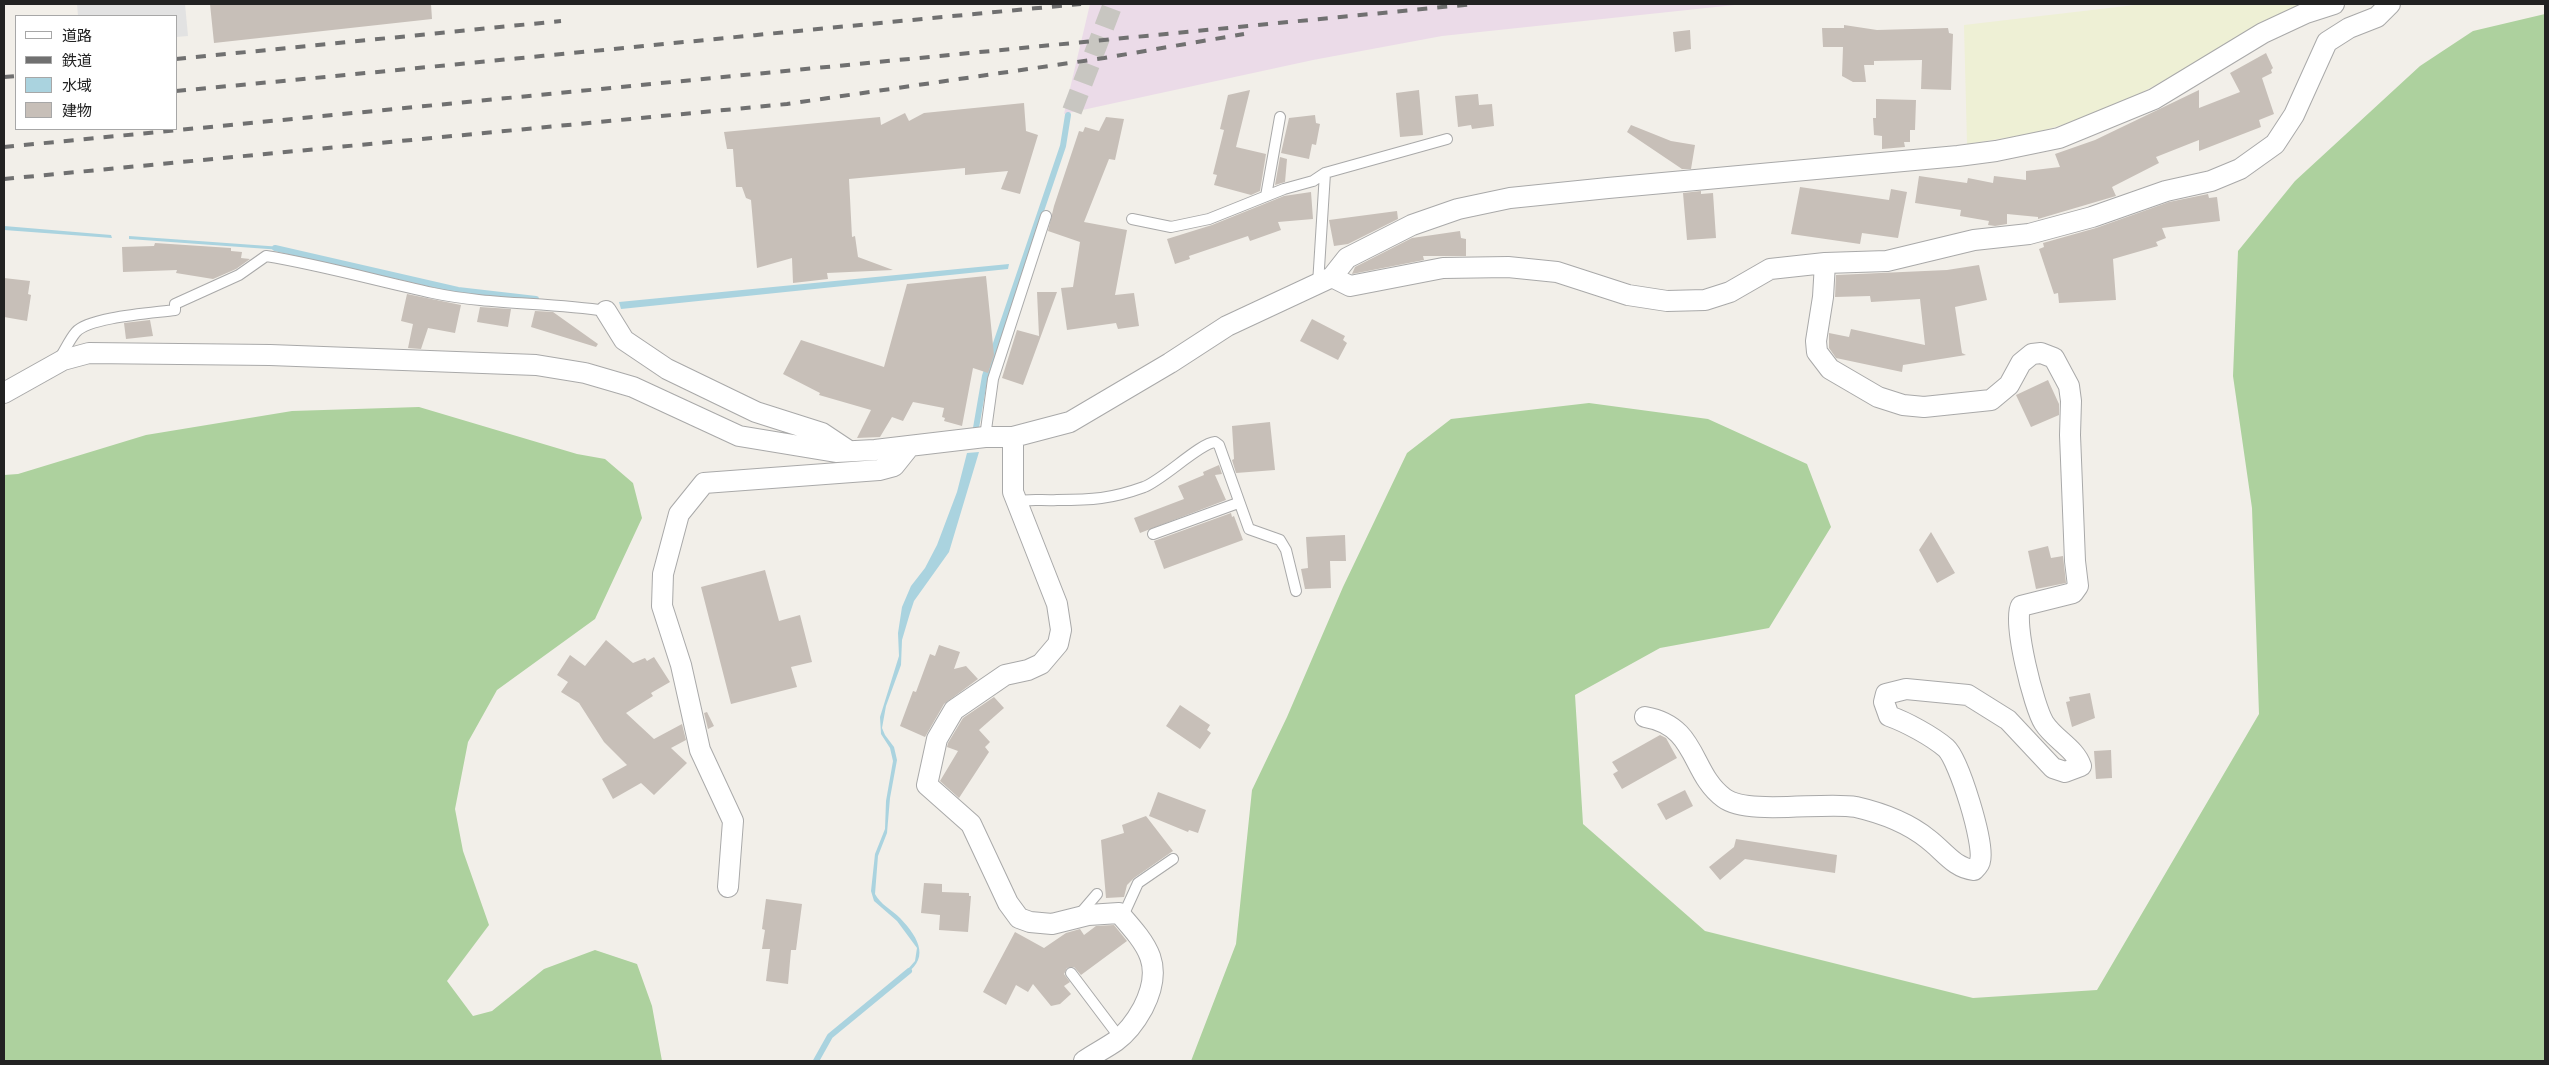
<!DOCTYPE html>
<meta charset="utf-8">
<style>
body{margin:0}
#map{position:relative;width:2549px;height:1065px;overflow:hidden;background:#f2efe9;font-family:Inter,"Noto Sans JP",sans-serif}
canvas{display:block}
.frame{position:absolute;inset:0;border:5px solid #222;pointer-events:none}
.legend{position:absolute;left:15px;top:15px;width:162px;height:115px;box-sizing:border-box;background:#fff;border:1px solid #a7a7a7;margin:0;padding:6px 9px;list-style:none;font-size:15px;color:#222}
.legend li{display:flex;align-items:center;gap:10px;height:25px}
.legend b{width:25px;border:1px solid #a7a7a7}
</style>
<div id="map">
<canvas width="2549" height="1065"></canvas>
<div class="frame"></div>
<ul class="legend">
<li><b style="height:6px;background:#fff"></b>道路</li>
<li><b style="height:6px;background:#707070"></b>鉄道</li>
<li><b style="height:14px;background:#aad3df"></b>水域</li>
<li><b style="height:14px;background:#c7bfb8"></b>建物</li>
</ul>
</div>
<script>
const ctx = document.querySelector('canvas').getContext('2d');
ctx.lineJoin = 'round';
function paint(path, color) { ctx.fillStyle = color; ctx.fill(path, 'evenodd'); }
function trace(path, color, width, dash) { ctx.strokeStyle = color; ctx.lineWidth = width; ctx.lineCap = dash ? 'butt' : 'round'; ctx.setLineDash(dash || []); ctx.stroke(path); }
paint(new Path2D(`
 M1090,4h654l-302,32 -129,24 -249,54z`), '#ebdbe8');
paint(new Path2D(`
 M2143,4h153l1,4 -191,104 -75,22 -64,10 -3,-119z`), '#eef0d5');
paint(new Path2D(`
 M2545,14v1047h-1354l45,-117 16,-154 35,-73 56,-130 64,-134 44,-34 138,-16 119,16 99,45 24,63 -62,101 -109,20 -85,47 8,129 122,107 268,67 124,-8 162,-276 -7,-206 -19,-132 5,-125 57,-70 125,-115 53,-35z
 M419,407l158,47 28,5 28,24 9,35 -47,101 -98,71 -29,52 -13,67 8,42 26,74 -42,56 26,35 19,-5 52,-42 51,-19 42,14 15,42 10,55h-658v-586l14,-1 128,-39 146,-24z`), '#add19e');
paint(new Path2D(`
 M77,4h108l3,32 -12,1v-21h-98z`), '#e2e2e2');
paint(new Path2D(`
 M4,226l107,9 1,3 -108,-8z
 M129,236l153,11v3l-153,-11z
 M1009,264l-1,5 -387,40 -2,-7z
 M979,452l-30,100 -35,49 -4,12 -8,27 -1,25 -15,41 -4,22 3,7 9,12 3,13 -7,38 -3,35 -9,23 -3,38c5,10 17,16 25,24 20,21 31,42 1,59l14,-16 2,-13 -20,-27 -23,-20 -3,-10 4,-37 10,-25 1,-28 7,-40 -3,-13 -9,-14 -1,-17 19,-61 -1,-23 4,-26 9,-21 14,-18 12,-23 20,-53 10,-39z`), '#aad3df');
trace(new Path2D(`
 M275,248l183,42 78,9
 M976,428l9,-52 78,-230 5,-31
 M816,1061l14,-25 79,-65`), '#aad3df', 6);
paint(new Path2D(`
 M210,4h221l1,15 -218,24z
 M1844,25l33,5 71,-2 1,5 4,1 -2,56 -30,-1 1,-29 -48,1v4h-10l2,17h-13l-11,-6 1,-29h-20l-1,-19h22z
 M1690,30l1,19 -16,3 -2,-20z
 M2266,53l7,15 -2,2 1,3 -10,5 12,36 -15,6 2,7 -62,24v-11l-43,17 3,6 -47,24 4,9 -78,23v-2l-31,-3v10l-12,2 -7,-1 1,-4 -29,-5 1,-6 -46,-7 4,-27 48,7 1,-5 25,5 1,-7 32,4v-9l34,-4 -5,-13 40,-14 104,-50v18l41,-16 -10,-19z
 M1250,90l-14,57 30,7 -6,37 -9,4 -37,-10 3,-10 -4,-1 11,-44 -4,-1 8,-34z
 M1419,90l4,45 -23,2 -4,-44z
 M1478,94l1,11 13,-1 2,22 -22,3 -1,-4 -13,2 -3,-31z
 M1876,99l40,1 -1,30h-5v12h-6l1,5 -23,2v-13l-8,-1 -1,-17h3z
 M1024,103l2,28 12,4 -18,59 -19,-5 7,-18 -43,4v-7l-116,11 3,58 3,-1 3,21 35,13 -66,3 1,6 -35,4 -1,-25 -35,10 -6,-68 -5,-2 -4,-11h-6l-3,-38h-6l-3,-17 156,-15 1,8 24,-12 4,8 15,-8z
 M1315,115l1,8 4,1 -4,21 -4,-1 -3,15 -28,-6 8,-35z
 M1106,117l18,2 -9,41 -6,-1 -25,63 43,8 -12,65 19,-2 5,33 -21,3 -2,-6 -49,7 -6,-42 12,-1 7,-45 -32,-11 6,-25 25,-75 4,1 2,-5 14,4z
 M1631,125l40,16 24,4 -4,24h-9l-55,-37z
 M1280,157l7,2 -2,23 -10,3z
 M1800,187l89,13 2,-11 16,3 -9,46 -36,-5 -2,11 -69,-10z
 M1701,191v3l12,-1 3,45 -29,2 -4,-47z
 M1311,192l2,27 -35,3 3,8 -31,11 -2,-5 -59,20 1,3 -15,5 -8,-25 45,-14 72,-29z
 M2208,194l1,4 8,-1 3,24 -58,7 4,10 -10,4 2,4 -45,13 3,41 -57,3 -1,-10 -4,1 -15,-45 5,-2 -1,-4 53,-15 73,-26z
 M1397,211l1,8 -50,25 -14,2 -5,-26z
 M1460,231l1,7 5,1v17h-43l1,4 -72,14 3,-7 57,-29z
 M155,243l76,5v3l11,1 -1,6 9,1 -14,10 -23,10 -37,-6 1,-3 -54,2 -1,-25 32,-1z
 M1979,265l8,35 -32,7 7,46 4,2 -63,10 -1,7 -66,-14 -7,-10v-15l20,4 2,-8 74,16 -5,-46 -49,3 -1,-6 -35,1 1,-22 111,-5z
 M986,276l8,79 -6,18 -15,-5 -11,58 -18,-5 1,-3 -3,-1 2,-9 -31,-6 -10,19 -11,-4 -12,20 -23,1 14,-28 -52,-15 1,-2 -37,-19 18,-34 83,27 23,-83z
 M4,278l26,3 -2,13 3,1 -4,26 -23,-4z
 M1037,292h20l-34,93 -21,-7 15,-48 22,6z
 M407,294l54,11 -6,28 -27,-5 -7,21 -13,-1 5,-24 -12,-3z
 M480,307l31,2 -3,18 -31,-5z
 M535,311l18,1 45,32 -2,3 -65,-20z
 M1312,319l33,17 -2,4 4,3 -9,17 -38,-19z
 M150,320l3,16 -27,3 -2,-16z
 M2048,380l11,24v11l-28,12 -15,-32z
 M1270,422l5,48 -39,3 -4,-13 2,-1 -2,-33z
 M1219,465l3,9 -7,1 11,25 -86,33 -6,-15 50,-19 -6,-13 26,-11 -1,-3z
 M1231,513l1,4 2,-1 9,24 -79,29 -10,-28z
 M1931,532l24,41 -18,10 -18,-33z
 M1345,535l1,26h-16l1,27 -26,1 -4,-20 7,-1 -2,-31z
 M2048,546l3,12 12,-2 3,27 -30,6 -8,-38z
 M765,570l14,51 21,-6 12,47 -21,5 6,20 -66,17 -30,-117z
 M606,640l27,23 12,-5 2,3 7,-4 16,25 -19,11 2,3 -27,17 28,26 28,-15 4,16 -15,8 16,15 -33,32 -13,-12 -28,16 -11,-20 25,-14 -23,-23 -25,-39 -18,-11 7,-10 -11,-7 13,-20 15,11z
 M939,645l21,7 -6,17 12,-3 12,13 -34,25 -19,33 -25,-11 13,-35 3,1 14,-38 5,2z
 M2090,693l5,25 -23,9 -6,-25 4,-1 -1,-4z
 M994,697l10,11 -25,22 11,12 -5,5 4,5 -30,46 -19,-17 18,-30 -11,-4 1,-4 15,-25z
 M1180,705l30,20 -3,5 4,3 -11,16 -34,-23z
 M707,712l7,14 -6,3 -4,-16z
 M1660,735l6,3 11,20 -55,31 -9,-15 5,-3 -6,-9z
 M2111,750l1,28 -16,1 -2,-28z
 M1685,790l8,16 -27,14 -9,-16z
 M1158,792l48,18 -8,23 -9,-3 -1,2 -39,-16z
 M1146,816l27,35 -39,27 -7,7 -3,12 -18,1 -5,-58 23,-7 -2,-8z
 M1736,839l101,16 -2,18 -90,-14 -25,21 -11,-13 25,-20z
 M924,883l18,1v8l27,1v3h2l-3,36 -29,-2 1,-15 -19,-2z
 M766,899l36,5 -6,46h-5l-3,34 -22,-3 4,-32h-8l3,-19 -3,-1z
 M1114,925l13,16 -46,34 -7,-8 -7,1 -3,6 6,8 -6,4 7,8 -11,10 -9,2 -18,-22 -5,8 -12,-7 -10,20 -23,-13 32,-60 29,16 22,-15 14,-4 4,6 12,-9z`), '#c7bfb8');
trace(new Path2D(`
 M1072,111l41,-107`), '#c8c6c1', 20, [20, 10]);
const service = new Path2D(`
 M1266,196l14,-79
 M1132,219l39,8 38,-8 75,-30 29,-8 12,-8 122,-34
 M1318,284l7,-111
 M59,359c6,-8 10,-19 17,-27 13,-15 78,-19 99,-22v-6l64,-29 27,-19c56,9 111,25 167,37 56,12 116,9 173,18
 M985,437l8,-58 53,-163
 M1016,502c14,-4 26,-1 41,-2 35,0 54,-1 87,-13 20,-8 56,-44 71,-45l4,3 30,84 31,11 6,10 10,41
 M1153,534l85,-31
 M1079,915l18,-21
 M1123,916l15,-33 35,-24
 M1071,973l49,65`);
const minor = new Path2D(`
 M1332,277l18,9 93,-18 65,-1 49,5 71,23 39,6 38,-1 25,-8 40,-23 55,-6 62,-2 87,-21 55,-6 63,-17 74,-26 45,-10 29,-12 35,-25 19,-29 33,-73 22,-14 28,-11 13,-13
 M606,311l18,29 43,29 89,43 66,21 27,18
 M4,393l59,-33 26,-7 181,2 266,10 49,8 48,14 106,49 97,16 39,-2 110,-13h28l57,-15 100,-59 57,-37 105,-49 15,-19 65,-33 46,-16 52,-11 98,-10 350,-32 38,-5 63,-13 95,-39 109,-66 43,-20 28,-9
 M1013,437v55l44,112 4,26 -3,14 -17,20 -13,6 -23,5 -51,35 -17,29 -10,46 44,39 37,79 11,15 11,4 22,2 36,-9 31,-2c29,33 46,52 24,95 -6,11 -16,25 -27,33 -10,7 -22,13 -32,20
 M1645,717c53,9 45,56 79,81 24,18 102,3 132,9 26,6 51,15 72,32 16,12 26,29 46,31 2,-2 6,-6 6,-9 5,-17 -21,-101 -34,-113 -14,-12 -40,-26 -57,-32l-5,-14 2,-8 20,-5 62,6 40,25 45,48 12,4 16,-6c-6,-18 -27,-27 -37,-43 -10,-15 -32,-103 -23,-117l52,-13 5,-7 -3,-25 -5,-126 1,-34 -2,-15 -15,-28 -13,-5 -9,1 -11,9 -12,22 -18,15 -67,7 -21,-2 -25,-8 -48,-28 -13,-17 -1,-11 7,-44 2,-34
 M728,887l5,-66 -33,-71 -19,-85 -19,-59 1,-32 16,-60 25,-31 175,-13 15,-4 16,-20`);
trace(service, '#a9a9a9', 12);
trace(minor, '#a9a9a9', 22);
trace(service, '#fff', 10);
trace(minor, '#fff', 20);
trace(new Path2D(`
 M176,59l385,-38
 M4,77l12,-1
 M176,91c302,-28 603,-59 905,-87
 M4,147l1470,-143
 M4,179l783,-75 317,-46 140,-24`), '#707070', 4, [10, 10]);
</script>
